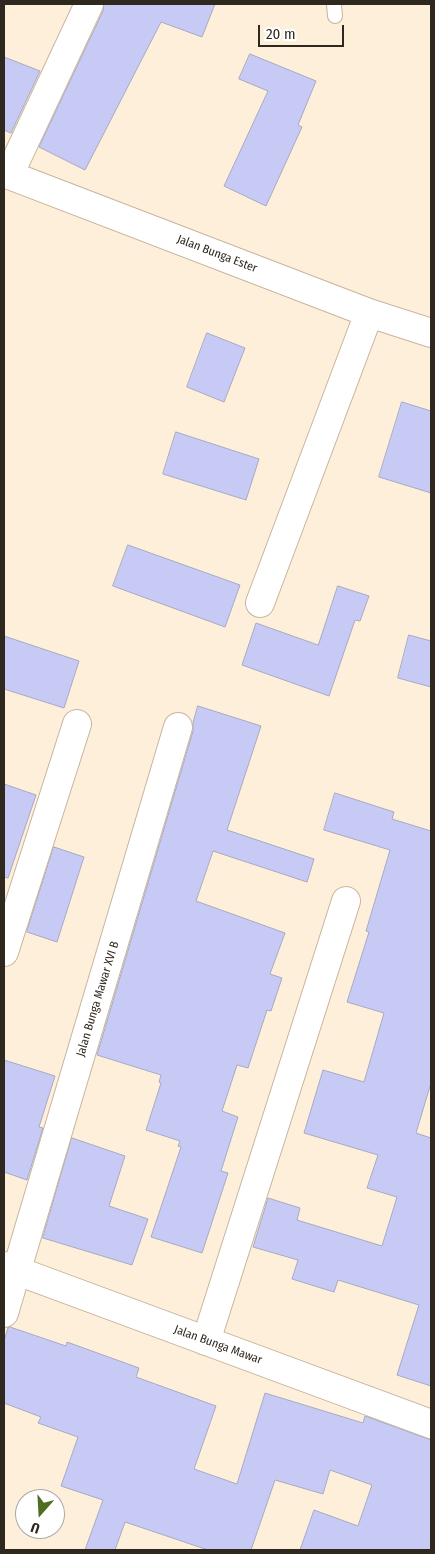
<!DOCTYPE html>
<style>
body{margin:0}
#map{position:relative;width:435px;height:1554px;overflow:hidden;background:#feefdb;font-family:"Fira Sans Condensed",sans-serif}
canvas{display:block}
.frame{position:absolute;inset:0;border:5px solid #2f281f;pointer-events:none}
.north{position:absolute;left:15px;top:1489px;width:50px;height:50px;box-sizing:border-box;background:#fff;border:1px solid #aca9a5;border-radius:50%;rotate:199deg;font-size:14px;font-weight:700;line-height:20px;text-align:center;color:#2f281f}
.north::after{content:'';display:block;margin:auto;width:18px;height:22px;background:#4f6d21;clip-path:polygon(50% 0,100% 100%,50% 72%,0 100%)}
.scale{position:absolute;left:258px;top:25px;width:86px;height:22px;box-sizing:border-box;border:2px solid #2f281f;border-top:0;padding-left:6px;font-size:15px;line-height:18px;white-space:nowrap;color:#2f281f;-webkit-text-stroke:4px #fff;paint-order:stroke}
</style>
<div id="map">
<canvas width="435" height="1554"></canvas>
<div class="frame"></div>
<div class="north">U</div>
<div class="scale">20 m</div>
</div>
<script>
const ctx = document.querySelector('canvas').getContext('2d');
ctx.lineJoin = 'round';
function paint(path, color) { ctx.fillStyle = color; ctx.fill(path, 'evenodd'); }
function trace(path, color, width, dash) { ctx.strokeStyle = color; ctx.lineWidth = width; ctx.lineCap = dash ? 'butt' : 'round'; ctx.setLineDash(dash || []); ctx.stroke(path); }
function drawText(font, color, halo, rows, align = 'center') {
  ctx.font = font + ' "Fira Sans Condensed",sans-serif'; ctx.lineWidth = 4; ctx.setLineDash([]); ctx.textBaseline = 'middle'; ctx.strokeStyle = halo; ctx.fillStyle = color; for (const [text, x, y, turn = 0] of rows) {
    ctx.save(); ctx.translate(x, y); ctx.rotate((+turn || 0) * Math.PI / 180); ctx.textAlign = isNaN(turn) ? turn : align; if (halo) ctx.strokeText(text, 0, 0); ctx.fillText(text, 0, 0); ctx.restore();
  }
}
const building = new Path2D(`
 M104,4h111l-13,33 -41,-15 -76,148 -46,-23 64,-136z
 M250,54l66,27 -18,44 4,2 -36,79 -42,-20 44,-95 -29,-12z
 M4,57l36,14 -29,62 -7,-3z
 M207,333l38,15 -21,54 -37,-15z
 M402,402l29,9v82l-52,-16z
 M176,432l83,27 -13,41 -83,-26z
 M128,545l112,40 -15,42 -112,-41z
 M338,586l31,10 -9,25 -5,-1 -26,76 -87,-31 14,-42 62,22z
 M409,635l22,6v46l-33,-9z
 M4,636l75,25 -15,47 -60,-19z
 M198,706l63,20 -34,104 87,29 -7,23 -94,-31 -17,50 89,32 -15,41 12,4 -11,33 -4,-1 -19,58 -11,-3 -15,46 16,6 -17,54 7,2 -26,80 -51,-16 30,-90 -3,-1 2,-5 -34,-11 15,-47 -2,-1 2,-7 -64,-20 96,-324v-8z
 M4,784l32,11 -28,83 -4,-1z
 M335,793l59,19 -2,7 39,12v252l-15,50 15,5v248l-34,-11 22,-70 -81,-25 -4,12 -42,-13 6,-19 -45,-13 15,-49 32,10 -3,12 85,26 15,-49 -30,-9 11,-33 -74,-22 19,-63 41,12 20,-69 -37,-11 22,-70 -3,-1 24,-81 -66,-20z
 M54,847l30,10 -27,85 -30,-10z
 M4,1060l51,16 -16,51 4,1 -16,52 -23,-8z
 M72,1138l53,18 -16,50 39,13 -16,46 -89,-27z
 M10,1327l56,19 1,-4 72,26 -3,9 80,29 -22,63 43,15 28,-91 98,30 2,-7 66,24v110h-131l14,-40 44,16 14,-41 -42,-15 -7,24 -48,-14 -24,70h-43l-83,-28 -10,28h-30l18,-50 -42,-14 17,-49 -40,-14 3,-6 -37,-14v-62l4,-13z`);
paint(building, '#c7caf5');
trace(building, '#a7a9c3', 1);
const lane = new Path2D(`
 M334,4l1,12`);
const street = new Path2D(`
 M4,173l365,140 62,20
 M9,175l80,-171
 M260,603l109,-290
 M4,952l73,-228
 M4,1313l174,-586
 M206,1341l140,-440`);
const secondary = new Path2D(`
 M4,1266l427,158`);
trace(lane, '#c7b59e', 16);
trace(street, '#c7b59e', 30);
trace(secondary, '#c7b59e', 30);
trace(lane, '#fff', 14);
trace(street, '#fff', 28);
trace(secondary, '#fff', 28);
drawText('12px', '#2f281f', '#fff', [
 ["Jalan Bunga Ester",217,254,21],
 ["Jalan Bunga Mawar XVI B",98,999,-73],
 ["Jalan Bunga Mawar",218,1345,20]
]);
</script>
